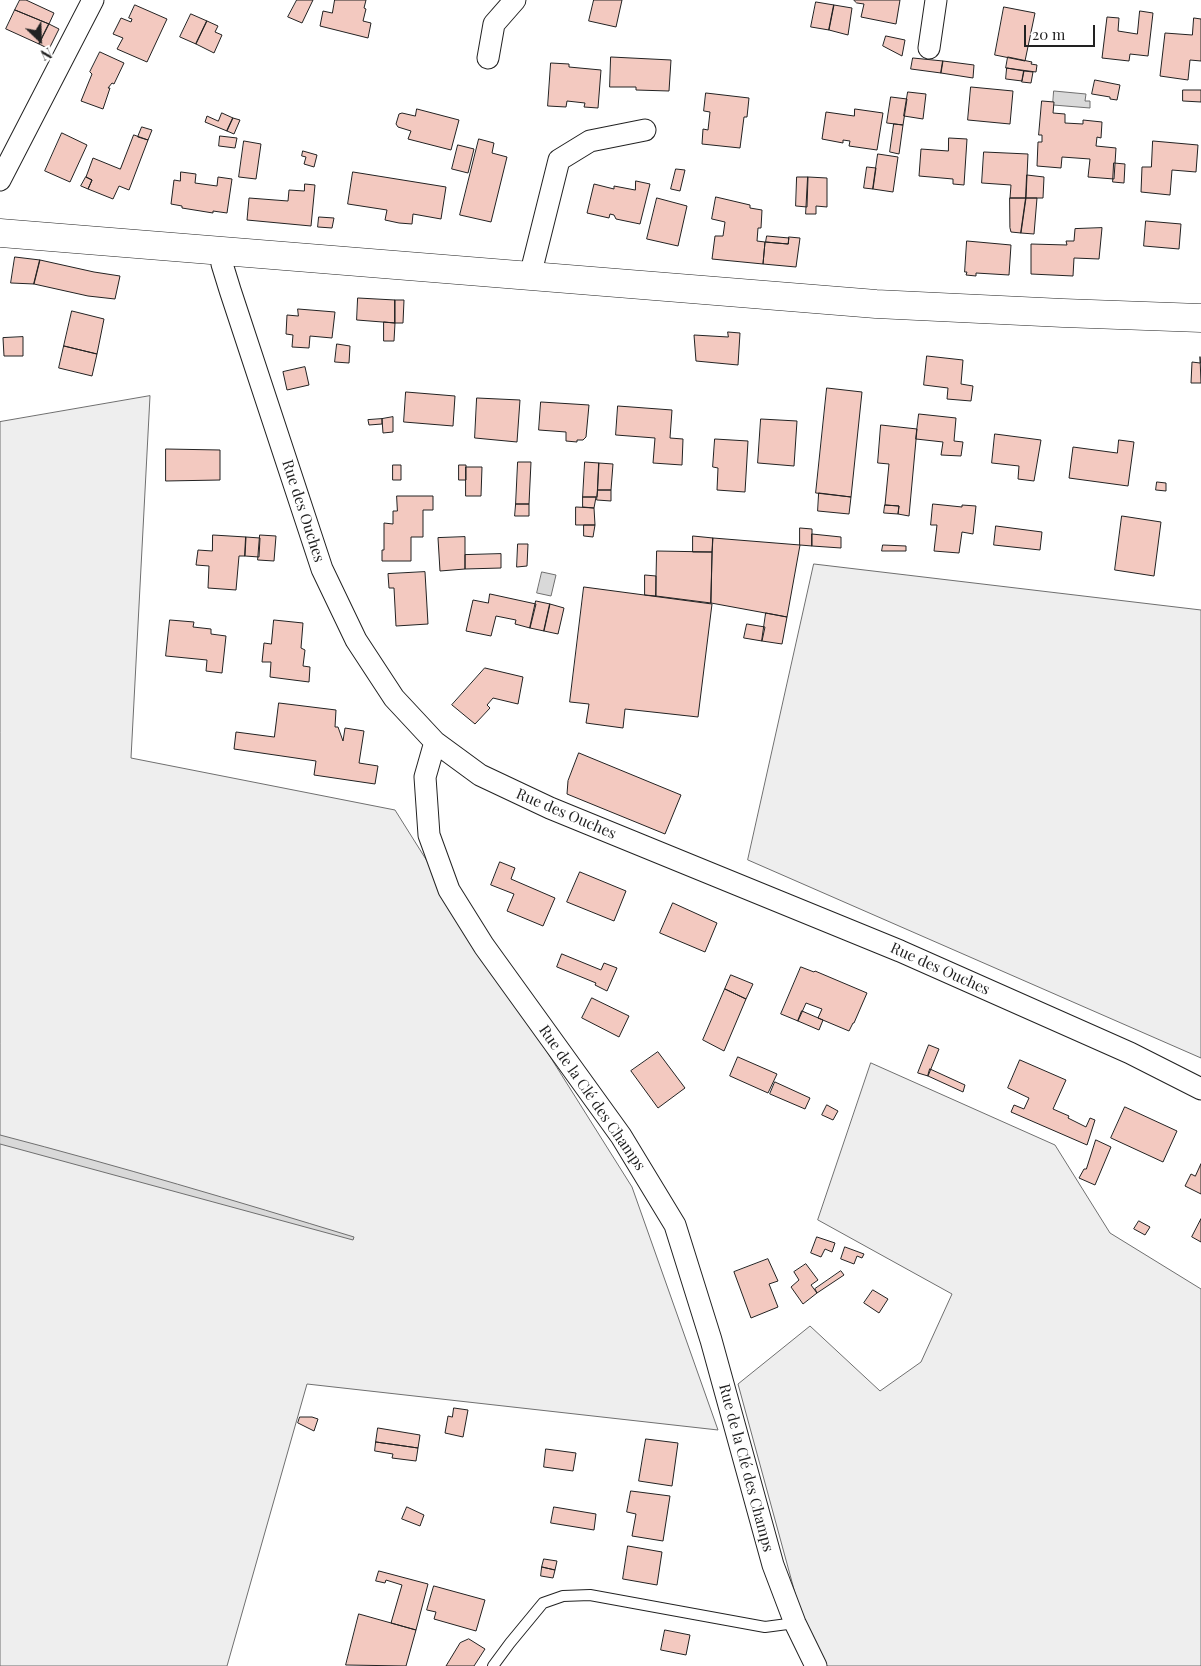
<!DOCTYPE html>
<meta charset="utf-8">
<style>
body{margin:0}
#map{position:relative;width:1201px;height:1666px;overflow:hidden;background:#fff;font-family:"Playfair Display",serif}
canvas{display:block}
.north{position:absolute;left:15px;top:15px;width:50px;height:50px;-webkit-text-stroke:4px #fff;paint-order:stroke;rotate:156deg;font-size:14px;font-weight:700;line-height:20px;text-align:center;color:#222}
.north::after{content:'';display:block;margin:auto;width:18px;height:22px;background:#222;clip-path:polygon(50% 0,100% 100%,50% 72%,0 100%)}
.scale{position:absolute;left:1024px;top:25px;width:71px;height:22px;box-sizing:border-box;border:2px solid #222;border-top:0;padding-left:6px;font-size:15px;line-height:18px;white-space:nowrap;color:#222;-webkit-text-stroke:4px #fff;paint-order:stroke}
</style>
<div id="map">
<canvas width="1201" height="1666"></canvas>
<div class="north">N</div>
<div class="scale">20 m</div>
</div>
<script>
const ctx = document.querySelector('canvas').getContext('2d');
ctx.lineJoin = 'round';
function paint(path, color) { ctx.fillStyle = color; ctx.fill(path, 'evenodd'); }
function trace(path, color, width, dash) { ctx.strokeStyle = color; ctx.lineWidth = width; ctx.lineCap = dash ? 'butt' : 'round'; ctx.setLineDash(dash || []); ctx.stroke(path); }
function drawText(font, color, halo, rows, align = 'center') {
  ctx.font = font + ' "Playfair Display",serif'; ctx.lineWidth = 4; ctx.setLineDash([]); ctx.textBaseline = 'middle'; ctx.strokeStyle = halo; ctx.fillStyle = color; for (const [text, x, y, turn = 0] of rows) {
    ctx.save(); ctx.translate(x, y); ctx.rotate((+turn || 0) * Math.PI / 180); ctx.textAlign = isNaN(turn) ? turn : align; if (halo) ctx.strokeText(text, 0, 0); ctx.fillText(text, 0, 0); ctx.restore();
  }
}
const green = new Path2D(`
 M150,396l-19,362 264,52 237,377 86,243 -411,-46 -80,282h-227v-1244z
 M814,564l387,46v448l-453,-198z
 M871,1063l184,82 55,88 91,56v377h-380l-14,-29 -69,-253 72,-58 70,65 41,-29 31,-68 -134,-74z`);
paint(green, '#eee');
trace(green, '#6f6f6f', 1);
const water = new Path2D(`
 M1054,91l32,3 -1,7h5v7l-37,-3z
 M542,572l14,3 -5,21 -14,-3z
 M0,1135c119,31 236,66 354,102l-1,3 -353,-96z`);
paint(water, '#d9d9d9');
trace(water, '#6f6f6f', 1);
const building = new Path2D(`
 M20,0h6l28,13 -5,11 -34,-14z
 M297,0h16l-11,23 -14,-6z
 M335,0h31l-2,8 2,1 -3,12 8,2 -3,15 -48,-12 3,-15 9,2z
 M594,0h28l-6,27 -27,-6z
 M854,0h46l-4,24 -35,-7 3,-13 -7,-1z
 M816,2l18,3 -5,25 -18,-3z
 M135,5l32,14 -20,43 -30,-13 6,-11 -10,-4 8,-16 10,4 1,-3 -3,-1z
 M834,5l18,3 -4,27 -19,-5z
 M1004,7l31,6 -10,48 -30,-6z
 M15,10l34,14 -10,20 -33,-15z
 M1140,11l13,2 -5,43 -18,-2 -1,7 -27,-3 5,-41 12,1 -1,13 19,3z
 M191,14l16,7 -11,23 -16,-7z
 M1194,18l7,1v42l-11,-1 -2,20 -28,-4 5,-43 27,2z
 M207,21l11,5 -3,6 7,3 -8,18 -18,-9z
 M49,24l10,5 -10,20 -10,-5z
 M886,36l19,4 -3,16 -19,-10z
 M100,52l24,11 -10,21 -2,-1 -4,5h2l-7,21 -22,-8 11,-27 -2,-2z
 M611,57l60,3 -2,31 -33,-1v-3h-26z
 M1008,57l24,5 -1,2 6,1 -1,7 -30,-4z
 M913,58l30,3 -2,12 -30,-4z
 M943,61l31,4 -1,13 -32,-5z
 M551,63l18,1v3l32,3 -3,38 -14,-1 1,-4 -18,-2 -1,6 -18,-1z
 M1007,68l17,3 -2,10 -16,-2z
 M1024,71l9,1 -2,11 -9,-1z
 M1095,80l25,5 -3,15 -7,-1v-2l-18,-3z
 M971,87l42,4 -3,33 -42,-4z
 M1183,90h18v12l-18,-1z
 M908,92l18,2 -3,25 -19,-3z
 M706,93l43,5 -2,19h-3l-4,31 -38,-4 1,-15 5,1 2,-18 -6,-1z
 M891,97l16,2 -4,26 -16,-2z
 M1042,101l12,1 -1,11 12,1v9l18,1v-4l19,2 -1,16 -4,-1 -1,9 20,2 -2,31 -26,-2 2,-18 -28,-2 -1,11 -24,-2 1,-24h4v-7h-3z
 M417,109l42,11 -8,30 -43,-11 3,-8 -13,-4 -2,-3 3,-10 3,-1 13,3z
 M855,109l28,4 -6,37 -28,-4 1,-5 -7,-1v3l-21,-4 4,-27 28,4z
 M222,113l11,5 -6,13 -22,-9 2,-6 11,5z
 M233,118l7,2 -6,14 -7,-3z
 M894,124l9,1 -4,29 -9,-2z
 M142,127l10,3 -4,10 -10,-3z
 M62,133l25,12 -17,37 -25,-11z
 M134,135l14,5 -19,50 -10,-4 -6,13 -25,-10 4,-9 -6,-3 7,-19 27,11z
 M220,136l17,2 -2,10 -16,-2z
 M949,138l18,1 -3,46 -11,-1v-5l-34,-3 2,-27 27,2z
 M479,139l15,4 -2,10 15,4 -16,65 -31,-7z
 M244,141l17,3 -5,35 -17,-2z
 M1153,141l45,4 -2,27 -24,-2 -2,25 -29,-3 1,-25h9z
 M458,145l16,4 -6,24 -16,-4z
 M303,151l14,4 -3,12 -10,-3 2,-7 -4,-1z
 M984,152l44,2 -2,44h-16l1,-13 -29,-2z
 M878,154l20,3 -5,35 -20,-3z
 M1114,163l11,1 -1,19 -11,-1z
 M867,167l9,1 -3,21 -9,-1z
 M676,169l9,1 -5,21 -9,-2z
 M181,172l15,2 -1,9 22,3 1,-9 14,2 -5,34 -14,-2v2l-31,-5v-2l-11,-2 3,-24 6,1z
 M353,172l93,15 -5,32 -28,-5 -1,10 -13,-1 -14,-3 2,-10 -39,-6z
 M1027,175l17,2 -1,21h-17z
 M86,177l6,3 -4,9 -7,-3z
 M797,177h11l-1,30 -11,-1z
 M808,177l19,1v29l-11,-1v8h-10z
 M636,181l14,3 -10,40 -24,-5 -2,-4 -4,-1 -1,4 -22,-5 7,-29 20,5v-3l21,4z
 M305,184l10,1 -4,41 -64,-6 2,-22 39,3 1,-11 15,1z
 M716,197l34,8v3l12,2 -1,18h-3l-1,13 8,1 -2,22 -51,-5 3,-23h8l2,-14 -13,-3z
 M657,198l30,8 -9,40 -31,-7z
 M1010,198h16l-5,35 -10,-1 -1,-4z
 M1026,198h11l-3,36 -13,-1z
 M319,217l15,1 -2,10 -14,-1z
 M1146,221l35,3 -2,25 -35,-3z
 M1102,228l-3,31 -25,-1 -1,18 -42,-2v-30l36,1 -1,-4h8l1,-12z
 M767,236l22,2 -1,6 -22,-2z
 M789,237l11,1 -4,29 -33,-3 2,-22 23,2z
 M967,241l44,4 -2,30 -33,-2v3l-10,-1 1,-3h-2z
 M15,257l25,3 -6,24 -23,-1z
 M40,260l54,12 26,4 -5,23 -27,-3 -54,-12z
 M358,298l37,2v23l-38,-3z
 M395,300h9l-1,23h-8z
 M298,309l37,3 -3,26 -22,-2 -1,12 -17,-1 1,-12 -7,-1 1,-19 11,1z
 M72,311l32,8 -7,35 -33,-8z
 M384,322l11,1 -1,18h-10z
 M728,332l12,1 -2,32 -42,-4 -2,-26 34,2z
 M23,337v19h-19l-1,-18z
 M337,344l13,2 -1,17 -14,-1z
 M64,346l33,8 -5,22 -33,-8z
 M927,356l36,4 -2,24 12,2 -2,15 -24,-2 1,-11 -24,-3z
 M1200,357l1,26h-10l1,-21 8,1z
 M305,367l4,18 -22,5 -4,-18z
 M827,388l35,4 -11,105 -35,-4z
 M406,392l49,4 -2,30 -49,-4z
 M477,398l43,2 -3,42 -42,-4z
 M541,402l48,3 -3,32 -3,3h-6v2l-11,-1v-9l-27,-2z
 M618,406l54,4 -2,28 13,1 -1,26 -29,-2 2,-25 -39,-3z
 M919,414l37,4 -2,23 9,1 -2,14 -20,-1 2,-13 -27,-3z
 M393,417v15l-10,1 -1,-14z
 M382,419v5l-13,1 -1,-5z
 M761,419l36,2 -3,45 -36,-3z
 M881,425l36,4 -8,87 -11,-2 1,-8 -14,-1 4,-41 -11,-1z
 M995,434l46,6 -7,41 -16,-2 1,-13 -27,-3z
 M715,439l33,2 -3,51 -28,-2 1,-22 -5,-1z
 M1119,440l15,2 -6,44 -59,-8 4,-31 44,6z
 M166,449l54,1v30l-54,1z
 M518,462h13l-2,42h-13z
 M585,462l14,1 -2,34h-14z
 M599,463l14,1 -2,26h-13z
 M393,465h8v15h-8z
 M459,465h7v15h-7z
 M466,467h16l-1,29h-15z
 M1157,482l9,1v8l-10,-1z
 M598,490h13v11l-14,-1z
 M819,493l32,4 -2,17 -31,-3z
 M397,496h36v14h-10v27h-12v24h-29v-11h2v-27l9,1v-13h4z
 M583,497h13l-2,11 -11,-1z
 M516,504h13v12h-14z
 M933,504l29,3v-2l14,1 -3,28 -11,-2 -3,21 -25,-2 3,-26h-6z
 M885,505l14,1 -1,8 -14,-1z
 M576,507l18,1 1,17h-19z
 M1122,516l39,6 -7,54 -39,-6z
 M584,525h11l-2,12 -9,-1z
 M996,526l46,6 -2,18 -46,-5z
 M800,528l12,1v17l-12,-1z
 M812,534l29,3v11l-29,-2z
 M213,535l33,2 -1,19h-6l-3,34 -28,-2 1,-22 -13,-1 2,-15 14,1z
 M260,535l16,1 -2,25 -16,-1z
 M693,536l20,2 -1,14h-19z
 M246,537l14,1 -1,19 -14,-1z
 M465,537v32l-25,2 -2,-33z
 M713,538l87,7 -13,72 -76,-14z
 M518,544h10l-1,22 -10,1z
 M883,545l23,1v5h-24z
 M657,551l55,1 -1,51 -55,-7z
 M501,554v14l-36,1v-14z
 M425,572l3,52 -32,2 -2,-38h-5l-1,-14z
 M645,575l11,1v20l-11,-1z
 M584,587l128,17 -14,113 -73,-8 -2,19 -37,-5 3,-19 -19,-2z
 M490,594l46,10 -6,24 -15,-4 1,-4 -20,-4 -5,20 -25,-5 7,-31 15,3z
 M536,601l14,3 -6,27 -14,-3z
 M550,604l14,4 -6,26 -14,-3z
 M766,613l21,4 -5,27 -20,-3z
 M170,620l24,2 -1,5 18,2v5l15,2 -4,37 -16,-2 1,-11 -41,-4z
 M274,620l29,3 -2,25 4,2 -2,16 7,1 -1,15 -39,-5 1,-15h-9l2,-19 7,1z
 M747,624l18,3 -3,14 -18,-3z
 M485,668l38,9 -5,27 -25,-6 -6,7 3,3 -15,16 -23,-19z
 M279,703l57,7 -1,17h3l5,14 2,-13 19,3 -5,32 19,3 -3,18 -61,-9 2,-14 -82,-12 2,-17 38,5z
 M579,753l102,42 -16,39 -98,-40 1,-13z
 M500,862l15,6 -4,11 44,19 -12,28 -36,-15 7,-17 -23,-9z
 M580,872l46,19 -12,30 -47,-19z
 M673,903l44,20 -12,29 -45,-19z
 M562,954l39,16 3,-7 13,5 -10,23 -12,-6 1,-2 -39,-16z
 M801,967l13,5 1,-1 52,22 -13,30h-1l-4,8 -31,-13 4,-9 -16,-6 -8,18 -17,-7z
 M731,975l22,9 -7,15 -21,-10z
 M725,989l21,10 -22,52 -21,-11z
 M592,998l37,18 -10,21 -37,-19z
 M802,1011l21,9 -4,10 -21,-9z
 M929,1045l10,4 -11,27 -10,-3z
 M658,1052l27,36 -27,20 -27,-37z
 M738,1057l39,17 -9,19 -38,-17z
 M1020,1060l46,20 -13,29 16,7 -1,2 18,9 4,-9 5,2 -8,25 -76,-33 3,-7 10,4 5,-11 -21,-10z
 M930,1069l35,16 -2,7 -35,-16z
 M775,1082l35,16 -5,11 -35,-15z
 M827,1105l11,6 -5,9 -11,-5z
 M1125,1107l52,24 -14,31 -52,-24z
 M1096,1140l15,7 -16,38 -16,-7 5,-9h2z
 M1201,1164v30l-16,-8 6,-12 4,2z
 M1201,1219v23l-9,-5z
 M1139,1221l11,6 -5,8 -11,-6z
 M817,1237l18,6 -3,9 -7,-3 -4,8 -10,-4z
 M845,1247l19,7 -2,4 -5,-2 -3,8 -13,-5z
 M768,1259l10,22 -9,3 9,23 -27,11 -17,-46z
 M806,1264l12,16 -7,5 6,8 -14,11 -12,-17 8,-7 -5,-8z
 M841,1271l3,4 -27,18 -2,-4z
 M873,1290l15,9 -9,14 -15,-10z
 M454,1408l14,2 -5,27 -18,-4 3,-17 4,1z
 M300,1417h12l6,2 -4,12 -16,-8z
 M378,1428l42,7 -2,13 -42,-6z
 M646,1439l32,4 -6,43 -33,-5z
 M376,1442l42,6 -2,13 -24,-3 1,-4 -18,-3z
 M546,1449l30,4 -3,18 -29,-4z
 M631,1491l39,5 -7,45 -31,-5 4,-22 -9,-2z
 M407,1507l17,8 -4,11 -18,-7z
 M554,1507l42,7 -2,16 -43,-7z
 M628,1546l34,6 -5,33 -34,-6z
 M544,1559l13,2 -2,9 -13,-3z
 M542,1567l13,3 -2,8 -12,-2z
 M379,1571l49,13 -12,46 -25,-7 11,-38 -16,-5 -1,3 -9,-2z
 M434,1586l51,14 -9,31 -42,-12 2,-7 -9,-2z
 M359,1614l57,16 -10,36 -60,-1z
 M665,1630l25,5 -4,20 -25,-5z
 M469,1639l16,10 -11,17h-28l14,-23z`);
paint(building, '#f3c9c0');
trace(building, '#222', 1);
const lane = new Path2D(`
 M493,1666l17,-23 33,-40 20,-7 27,-1 175,32 30,-4`);
const street = new Path2D(`
 M929,48l7,-48
 M488,58l6,-34 21,-24
 M0,180l93,-180
 M221,252l1,12 8,26 92,279 34,71 38,58 41,44 45,33 70,33 350,143 230,102 71,36
 M530,276l29,-116 31,-19 55,-11
 M435,742l-10,35 4,58 20,55 35,56 137,190 54,89 36,115 62,225 22,58 21,43`);
const primary = new Path2D(`
 M0,233l876,71 187,9 138,5`);
trace(lane, '#222', 12);
trace(street, '#222', 23);
trace(primary, '#222', 29);
trace(lane, '#fff', 10);
trace(street, '#fff', 21);
trace(primary, '#fff', 28);
drawText('15px', '#222', '#fff', [
 ["Rue des Ouches",303,511,72],
 ["Rue des Ouches",566,814,23],
 ["Rue des Ouches",940,969,24],
 ["Rue de la Clé des Champs",592,1098,55],
 ["Rue de la Clé des Champs",746,1468,75]
]);
</script>
